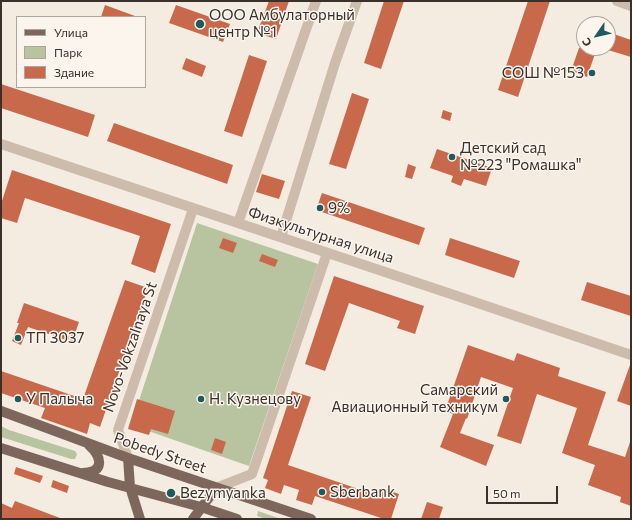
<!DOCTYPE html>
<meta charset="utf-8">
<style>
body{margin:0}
#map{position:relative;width:632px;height:520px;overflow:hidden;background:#f4ebe1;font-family:Commissioner,sans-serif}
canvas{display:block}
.frame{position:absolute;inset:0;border:2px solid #3b302b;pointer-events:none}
.legend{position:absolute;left:16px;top:16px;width:130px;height:72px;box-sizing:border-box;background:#fbf5ee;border:1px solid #aea6a0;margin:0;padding:5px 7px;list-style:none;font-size:12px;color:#3b302b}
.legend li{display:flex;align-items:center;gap:8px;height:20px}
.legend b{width:20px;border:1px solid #aea6a0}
.north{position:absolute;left:576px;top:16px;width:40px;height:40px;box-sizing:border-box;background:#fbf5ee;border:1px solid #aea6a0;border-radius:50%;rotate:236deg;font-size:11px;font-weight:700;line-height:16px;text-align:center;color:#3b302b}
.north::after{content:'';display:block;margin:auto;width:14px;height:18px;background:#1f5a5e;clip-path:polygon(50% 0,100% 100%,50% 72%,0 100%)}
.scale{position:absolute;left:486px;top:486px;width:72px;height:18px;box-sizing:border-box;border:2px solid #3b302b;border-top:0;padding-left:5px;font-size:12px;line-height:14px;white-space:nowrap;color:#3b302b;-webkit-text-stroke:3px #fbf5ee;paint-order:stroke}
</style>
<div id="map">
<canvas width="632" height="520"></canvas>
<div class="frame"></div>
<ul class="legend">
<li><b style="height:5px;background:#7d675c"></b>Улица</li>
<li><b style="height:11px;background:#b8c4a0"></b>Парк</li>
<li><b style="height:11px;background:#c8694b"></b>Здание</li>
</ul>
<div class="north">С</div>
<div class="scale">50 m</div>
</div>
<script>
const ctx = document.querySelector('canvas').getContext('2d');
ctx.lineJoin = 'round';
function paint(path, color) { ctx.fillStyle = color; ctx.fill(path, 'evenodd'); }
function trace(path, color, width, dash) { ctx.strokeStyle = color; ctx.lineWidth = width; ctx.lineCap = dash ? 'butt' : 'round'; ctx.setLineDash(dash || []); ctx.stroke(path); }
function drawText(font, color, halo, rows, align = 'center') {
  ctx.font = font + ' Commissioner,sans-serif'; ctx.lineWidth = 3; ctx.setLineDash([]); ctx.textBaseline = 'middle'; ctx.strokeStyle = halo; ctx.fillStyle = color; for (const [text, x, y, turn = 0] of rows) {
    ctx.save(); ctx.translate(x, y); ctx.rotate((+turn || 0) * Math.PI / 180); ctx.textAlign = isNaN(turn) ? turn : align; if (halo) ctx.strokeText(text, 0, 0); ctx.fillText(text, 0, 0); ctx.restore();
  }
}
paint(new Path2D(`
 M197,223l121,41 -69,202 -118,-41z
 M1,426l8,4 66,21 2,3 -2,5h-4l-70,-22z
 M258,511l23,8h-15l-9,-3z`), '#b8c4a0');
paint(new Path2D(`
 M269,1h20l-13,38 -19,-6z
 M384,1h20l-23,68 -17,-6z
 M528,1h22l-32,96 -20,-7z
 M105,5l30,11 -1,1h-33z
 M176,5l54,19 -7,18 -54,-19z
 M608,32l23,8v17l-23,-7z
 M579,48h18l-10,29 -16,-6z
 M249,55l18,6 -25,76 -18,-6z
 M186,58l20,8 -4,11 -20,-8z
 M1,84l94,31 -7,22 -87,-29z
 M352,93l17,6 -23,70 -17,-5z
 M443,110l9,3 -2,8 -9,-3z
 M114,123l119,42 -6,19 -120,-43z
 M437,149l55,19 -6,18 -22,-7 -3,7 -10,-4 2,-6 -23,-8z
 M408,164l8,3 -4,12 -7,-2z
 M12,170l159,54 -16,49 -24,-9 9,-28 -115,-38 -8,25 -16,-5v-14z
 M262,174l23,7 -6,18 -23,-7z
 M322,193l103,35 -6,17 -103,-35z
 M223,238l14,5 -4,10 -14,-5z
 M450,238l70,23 -6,17 -69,-23z
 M262,254l16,6 -3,7 -16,-6z
 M334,276l90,30 -9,28 -18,-6 3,-7 -51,-18 -24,68 -20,-7z
 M125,280l23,8 -48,139 -10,-4 -3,11 -46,-16 4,-10 -44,-15v-22l82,28z
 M587,282l44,14v20l-50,-16z
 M24,303l55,19 -7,20 -44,-15 -7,18 -9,-4 7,-18h-2z
 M468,345l46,16 3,-8 43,15 -2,8 48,16 -18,53 37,12 5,-15 1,1v63l-11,-4 1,-5 -33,-12 7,-20 -33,-12 15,-45 -40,-14 -16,50 -24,-8 16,-48 -32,-11 -14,42 -1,-1 -6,15 34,12 -8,21 -46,-19 13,-33 -8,-3z
 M630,365l1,1v40l-14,-5z
 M292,391l19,6 -23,68 91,31 2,-8 18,6 -8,25h-7l-69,-23 -3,9 -16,-5 3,-10 -15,-5 -3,9 -16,-6 3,-8 -5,-2z
 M137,399l38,12 -7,23 -17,-5 -2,6 -21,-6z
 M215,438l11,4 -4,12 -11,-4z
 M16,467l27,9 -3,7 -26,-9z
 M53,480l16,6 -2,7 -16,-6z
 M15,501l45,17v1h-59v-16l11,5z
 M427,502l16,5 -4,12h-18z`), '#c8694b');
trace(new Path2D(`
 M617,1l14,5
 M1,144l450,150 180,61
 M238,223l78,-222
 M281,237l54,-174 22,-62
 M128,458l-10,-28 75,-221
 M216,488l36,-14 75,-221`), '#cdbbac', 10);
trace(new Path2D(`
 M1,411l127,47 183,61
 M1,448l107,34 93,25 36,12
 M128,458l2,29 10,32
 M83,473c22,-1 19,-16 6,-28
 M193,519l23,-31`), '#7d675c', 10);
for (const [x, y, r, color] of [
 [200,24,5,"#1f5a5e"],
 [592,73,4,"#1f5a5e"],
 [452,157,4,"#1f5a5e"],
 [320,208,4,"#1f5a5e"],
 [18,338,4,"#1f5a5e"],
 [18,399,4,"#1f5a5e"],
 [201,399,4,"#1f5a5e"],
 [506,399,4,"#1f5a5e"],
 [322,492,4,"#1f5a5e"],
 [171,493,5,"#1f5a5e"]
]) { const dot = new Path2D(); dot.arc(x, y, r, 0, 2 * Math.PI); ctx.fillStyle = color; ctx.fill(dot); trace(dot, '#fbf5ee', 1.5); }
drawText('15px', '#3b302b', '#fbf5ee', [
 ["ООО Амбулаторный",209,15],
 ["центр №1",209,32],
 ["СОШ №153",584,73,"right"],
 ["Детский сад",460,148],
 ["№223 \"Ромашка\"",460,165],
 ["9%",328,208],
 ["ТП 3037",26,338],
 ["Самарский",498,390,"right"],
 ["Авиационный техникум",498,407,"right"],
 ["У Палыча",26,399],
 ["Н. Кузнецову",209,399],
 ["Sberbank",330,492],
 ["Bezymyanka",180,493]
], 'left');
drawText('15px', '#3b302b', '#fbf5ee', [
 ["Физкультурная улица",321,235,18],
 ["Novo-Vokzalnaya St",130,347,-71],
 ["Pobedy Street",160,453,19]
]);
</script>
